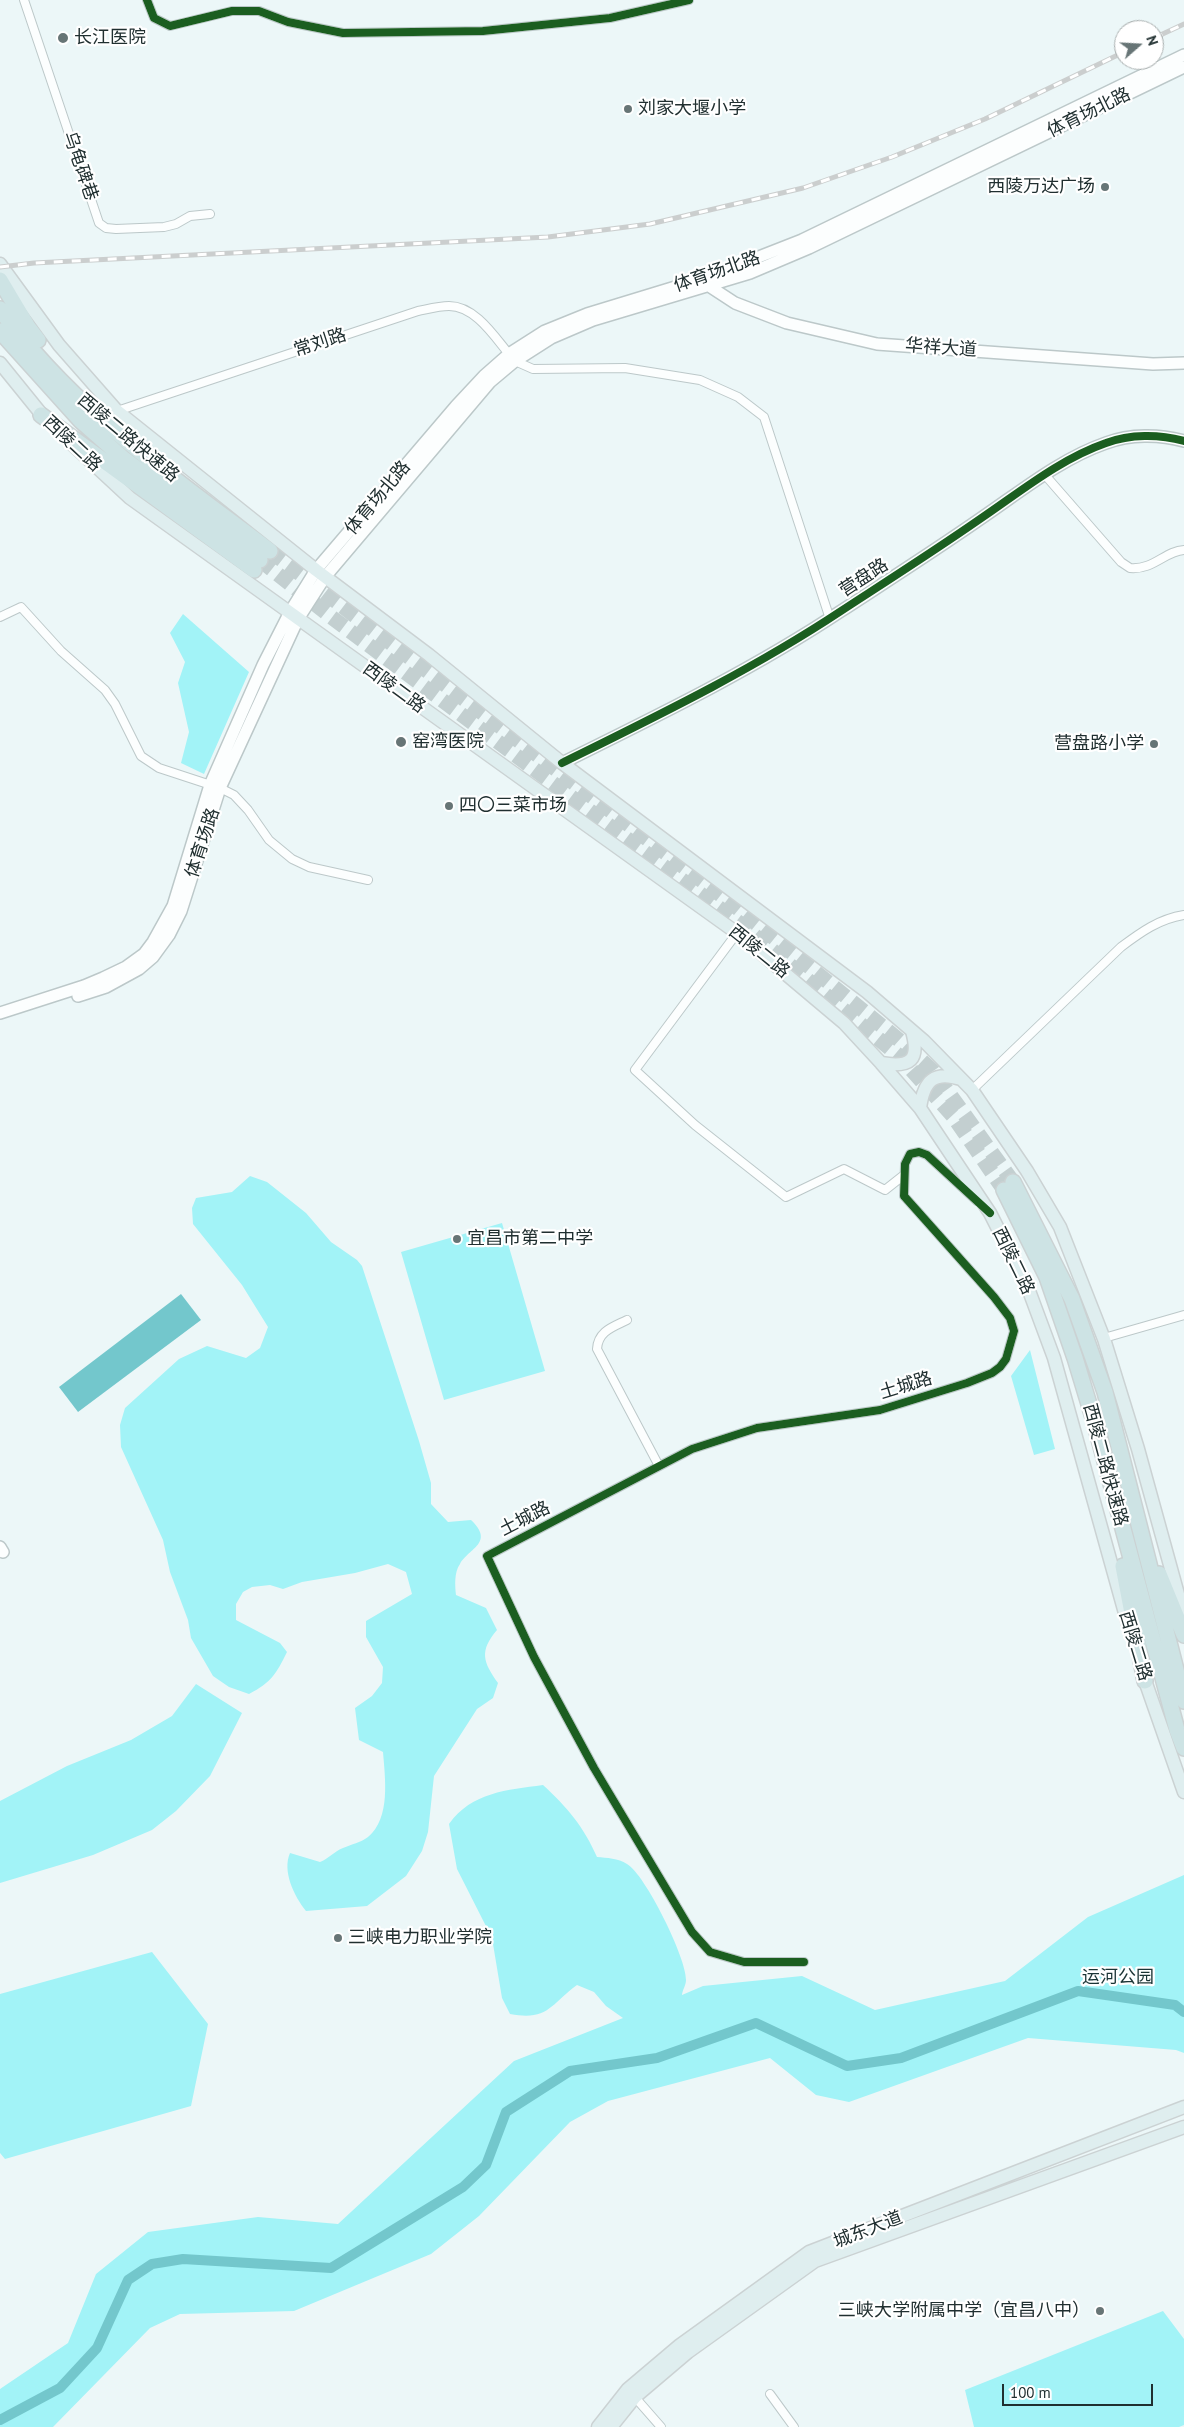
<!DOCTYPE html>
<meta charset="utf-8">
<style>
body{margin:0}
#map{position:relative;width:1184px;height:2427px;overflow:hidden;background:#ecf7f8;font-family:"PT Sans",sans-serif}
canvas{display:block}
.north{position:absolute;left:1114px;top:20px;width:50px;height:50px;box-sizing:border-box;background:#fff;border:1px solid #a6acac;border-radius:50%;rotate:71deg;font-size:14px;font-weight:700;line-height:20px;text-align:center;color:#202f30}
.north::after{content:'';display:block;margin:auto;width:18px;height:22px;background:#677576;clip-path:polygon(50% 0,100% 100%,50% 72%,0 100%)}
.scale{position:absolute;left:1002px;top:2384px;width:151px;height:22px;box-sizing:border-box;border:2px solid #202f30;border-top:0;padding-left:6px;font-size:15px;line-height:18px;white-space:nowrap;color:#202f30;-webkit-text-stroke:4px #fff;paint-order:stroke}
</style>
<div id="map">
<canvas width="1184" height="2427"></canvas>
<div class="north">N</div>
<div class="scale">100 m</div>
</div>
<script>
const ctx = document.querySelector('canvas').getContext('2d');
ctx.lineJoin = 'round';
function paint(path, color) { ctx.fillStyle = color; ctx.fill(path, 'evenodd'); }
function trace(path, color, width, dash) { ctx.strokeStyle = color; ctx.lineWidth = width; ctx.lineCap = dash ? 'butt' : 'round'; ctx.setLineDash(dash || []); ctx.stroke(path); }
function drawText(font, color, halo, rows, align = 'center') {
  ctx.font = font + ' "PT Sans","Noto Sans SC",sans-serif'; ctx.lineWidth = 4.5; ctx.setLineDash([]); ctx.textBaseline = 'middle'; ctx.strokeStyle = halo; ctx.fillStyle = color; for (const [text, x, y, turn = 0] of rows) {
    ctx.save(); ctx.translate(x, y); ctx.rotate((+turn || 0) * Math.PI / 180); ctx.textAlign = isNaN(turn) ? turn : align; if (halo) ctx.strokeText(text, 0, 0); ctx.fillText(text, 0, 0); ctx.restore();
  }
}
paint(new Path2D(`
 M183,614l66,58 -45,102 -23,-11 8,-31 -11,-49 7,-21 -15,-29z
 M250,1176l17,6 39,31 25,29 26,18 5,6 57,175 12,42v21l17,18 23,-2c24,23 -2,28 -11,44 -6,8 -5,22 -4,31l30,13 11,22c-18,21 -14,32 1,53l-5,15 -16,11 -43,67 -6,56 -6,19 -16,25 -39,30 -61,5c-12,-15 -24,-40 -16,-58l30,9c8,-3 15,-11 23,-14 9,-4 17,-5 25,-11 23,-19 17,-59 15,-85l-24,-12 -4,-32 17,-12 10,-13 1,-16 -17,-30v-16l46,-27 -6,-22 -18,-8 -33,9 -53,9 -19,7 -13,-4 -18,2 -9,5 -7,12v16l44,23 7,9c-11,22 -15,30 -38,42l-20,-7 -16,-11 -22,-38 -3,-18 -18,-48 -7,-32 -42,-93 -1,-22 5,-17 54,-49 28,-13 39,12 14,-10 8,-21 -26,-42 -49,-61 -1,-16 4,-10 36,-6z
 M502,1223l43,148 -101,29 -43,-148z
 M1030,1350l25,99 -21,6 -23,-79z
 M196,1684l46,29 -32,63 -34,35 -24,19 -59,25 -93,28v-82l67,-35 64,-26 41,-24z
 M543,1785c24,22 41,42 54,72 10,1 21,1 30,7 18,10 60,95 59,116 0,5 -4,11 -4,15l21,-9 99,-10 73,34 130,-29 83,-64 96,-42v178l-8,-3 -148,-12 -179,64 -33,-7 -46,-37 -162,43 -38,21 -91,94 -48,38 -137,57 -114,3 -30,14 -97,99h-53v-38l68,-46 28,-69 52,-42 110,-15 80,7 176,-163 109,-43 -17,-12 -12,-14 -17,-7c-27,20 -29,36 -67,29l-8,-16 -10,-60 -35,-69 -8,-45c23,-32 58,-34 94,-39z
 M152,1952l56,72 -17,82 -186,53 -5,-6v-159z
 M1163,2311l21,28v86l-5,2h-205l-9,-37z`), '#a2f3f7');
paint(new Path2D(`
 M181,1294l20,26 -123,92 -19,-25z`), '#73c7cc');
trace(new Path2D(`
 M0,2420l60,-32 37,-40 31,-68 24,-16 31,-5 148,9 132,-81 23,-22 20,-53 64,-41 87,-13 99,-35 91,43 54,-8 177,-67 97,14 9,7`), '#73c7cc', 10);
trace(new Path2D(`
 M270,551l461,352 168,137 34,31 80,111
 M260,560l70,56 412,309 157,131 54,60 51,74`), '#c3cfd0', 15, [15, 8]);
const street = new Path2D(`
 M24,0l75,223 7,5 10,1 48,-2 12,-3 14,-8 20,-2
 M147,0l7,18 16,8 62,-15h27l29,11 55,11 140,-2 127,-13 79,-18
 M515,361l18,8 92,-1 75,12 38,17 26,20 66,202
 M117,411l301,-100c10,-2 21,-5 31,-5 26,0 45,30 60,48
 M1045,475l76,87 9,6c24,2 35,-17 54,-18
 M0,617l21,-10 40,44 44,39 10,14 26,52 18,12 61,20 14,7 14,15 21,30 23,19 17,8 59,13
 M737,933l-102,137 60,55 91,72 58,-28 41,21 19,-15
 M972,1090l149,-143c20,-15 38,-28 63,-32
 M627,1320c-14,7 -29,11 -30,29l62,117
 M1104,1338l80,-23
 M804,1962h-60l-34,-10 -18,-20 -98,-164 -60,-111 -47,-101 205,-107 65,-21 123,-18 87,-27 25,-10 8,-6 6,-8 8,-28 -4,-13 -16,-21 -90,-101 1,-32 5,-10 9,-2 8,3 50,46
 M770,2394l24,33
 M633,2395l28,32`);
const secondary = new Path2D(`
 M709,286l26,17 52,20 90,21 276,20 31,-1
 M562,763c95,-47 190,-93 279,-152 46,-30 93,-60 139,-92 40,-27 80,-60 126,-76 24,-9 53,-9 78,-2
 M78,996l28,-9 33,-18 14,-12 16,-22 12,-24 39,-123 78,-169 27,-42 165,-195 25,-21 36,-23 42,-18 157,-47 59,-25 375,-181
 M0,1013l84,-27 19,-8 23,-11 18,-13 9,-12 20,-36 37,-121 53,-120 27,-53 26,-42 140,-164 28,-30 25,-22 36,-23 42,-17 118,-36 97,-38 382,-185
 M0,1547l3,5`);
const primary = new Path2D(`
 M0,264l59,81 58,66 199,159 113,85 133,108 305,229 57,49 48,49 55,81 33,56 44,112 34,110 46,167
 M0,363l47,58
 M73,445l57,53 607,435 107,90 37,40 39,45 70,105 38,75 26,70 74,266
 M881,1063c30,5 39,-3 31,-32
 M920,1108c4,-28 14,-37 41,-29
 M1142,1672l42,120
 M598,2427l30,-38 52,-44 129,-93 375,-145
 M611,2427l24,-30 53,-45 127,-91 369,-134`);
const highway = new Path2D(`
 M0,280l28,47 10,13
 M0,309c71,100 174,169 270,242
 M0,331l81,90 43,38 136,101
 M41,415l213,155
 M1013,1182l59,117 33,93 79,309
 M1004,1190l43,87 28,81 20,66 82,306 7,18
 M1123,1566l22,115
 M1159,1574l25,61`);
trace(street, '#bcc8c9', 10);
trace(secondary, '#bcc8c9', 14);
trace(primary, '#cbd2d3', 15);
trace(highway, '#cbd2d3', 18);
trace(street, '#fcfefe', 8);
trace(secondary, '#fcfefe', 11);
trace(primary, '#dfeeef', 12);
trace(highway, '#cde3e4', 15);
const rail = new Path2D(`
 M1154,38l30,-14
 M0,267l34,-4 514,-26 102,-13 153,-36 89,-31 93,-38 139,-67`);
trace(rail, '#cbcece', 5);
trace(rail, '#fff', 3, [9]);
trace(new Path2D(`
 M147,0l7,18 16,8 62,-15h27l29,11 55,11 140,-2 127,-13 79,-18
 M562,763c95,-47 190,-93 279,-152 46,-30 93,-60 139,-92 40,-27 80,-60 126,-76 24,-9 53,-9 78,-2
 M804,1962h-60l-34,-10 -18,-20 -98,-164 -60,-111 -47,-101 205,-107 65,-21 123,-18 87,-27 25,-10 8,-6 6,-8 8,-28 -4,-13 -16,-21 -90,-101 1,-32 5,-10 9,-2 8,3 63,58`), '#1b5e20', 8);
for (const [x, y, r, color] of [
 [63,38,6,"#677576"],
 [628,109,5,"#677576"],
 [1105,187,5,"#677576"],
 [401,742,6,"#677576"],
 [1154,744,5,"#677576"],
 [449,806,5,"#677576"],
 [457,1239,5,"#677576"],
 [338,1938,5,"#677576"],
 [1100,2311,5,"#677576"]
]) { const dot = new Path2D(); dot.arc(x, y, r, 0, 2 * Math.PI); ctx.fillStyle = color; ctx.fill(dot); trace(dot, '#fff', 2); }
drawText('18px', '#202f30', '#fff', [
 ["长江医院",74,38],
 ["刘家大堰小学",638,109],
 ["西陵万达广场",1095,187,"right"],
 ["窑湾医院",412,742],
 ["营盘路小学",1144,744,"right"],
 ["四〇三菜市场",459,806],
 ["宜昌市第二中学",467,1239],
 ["三峡电力职业学院",348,1938],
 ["三峡大学附属中学（宜昌八中）",1090,2311,"right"]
], 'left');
drawText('18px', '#202f30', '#fff', [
 ["体育场北路",1089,113,-26],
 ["乌龟碑巷",80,166,71],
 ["体育场北路",717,272,-19],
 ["常刘路",320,343,-18],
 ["华祥大道",941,348,4],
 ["西陵二路快速路",128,438,40],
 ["西陵二路",72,444,43],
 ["体育场北路",378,498,-50],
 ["营盘路",864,578,-33],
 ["西陵二路",394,688,36],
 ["体育场路",203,843,-72],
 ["西陵二路",759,952,39],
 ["西陵二路",1013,1261,64],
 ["土城路",906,1386,-17],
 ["西陵二路快速路",1105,1465,75],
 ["土城路",525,1519,-27],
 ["西陵二路",1135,1646,73],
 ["城东大道",868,2230,-21]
]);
drawText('18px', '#1a3435', '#fff', [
 ["运河公园",1118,1978]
]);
</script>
